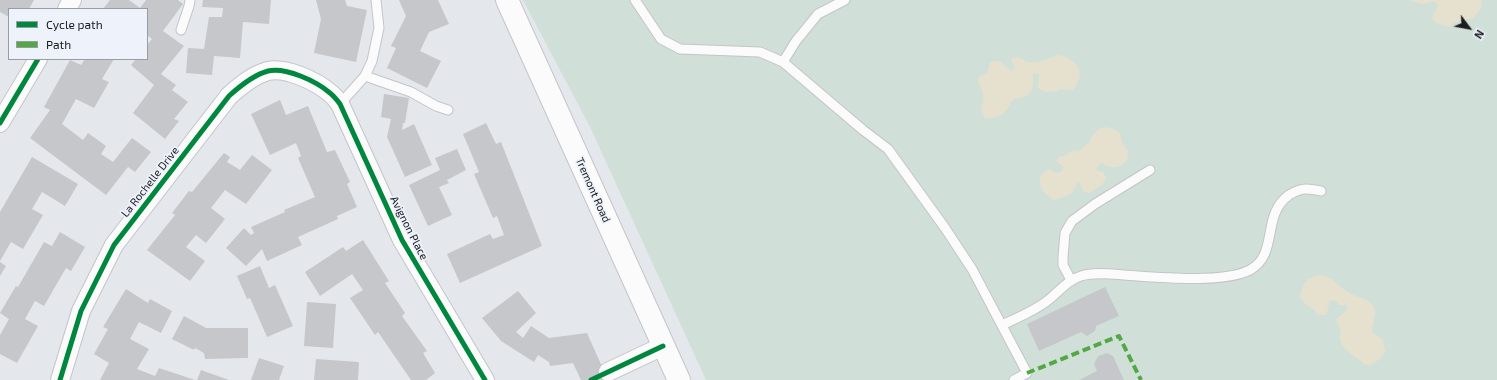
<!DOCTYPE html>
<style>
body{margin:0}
#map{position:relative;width:1497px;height:380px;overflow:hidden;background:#e4e7eb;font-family:"Exo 2",sans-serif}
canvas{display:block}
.legend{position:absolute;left:8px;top:8px;width:140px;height:52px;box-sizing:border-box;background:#eef3fb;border:1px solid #999da3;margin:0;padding:5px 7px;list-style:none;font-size:12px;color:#191b1e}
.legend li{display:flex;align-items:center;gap:8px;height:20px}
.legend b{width:20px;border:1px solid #999da3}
.north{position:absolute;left:1449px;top:8px;width:40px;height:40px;-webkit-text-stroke:3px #eef3fb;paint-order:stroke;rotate:122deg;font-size:11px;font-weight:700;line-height:16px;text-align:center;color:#191b1e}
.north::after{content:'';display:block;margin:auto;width:14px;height:18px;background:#191b1e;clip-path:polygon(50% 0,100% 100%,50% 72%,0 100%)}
</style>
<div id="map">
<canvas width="1497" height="380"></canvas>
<ul class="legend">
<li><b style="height:5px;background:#00873e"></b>Cycle path</li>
<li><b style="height:5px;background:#52a943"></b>Path</li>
</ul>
<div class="north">N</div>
</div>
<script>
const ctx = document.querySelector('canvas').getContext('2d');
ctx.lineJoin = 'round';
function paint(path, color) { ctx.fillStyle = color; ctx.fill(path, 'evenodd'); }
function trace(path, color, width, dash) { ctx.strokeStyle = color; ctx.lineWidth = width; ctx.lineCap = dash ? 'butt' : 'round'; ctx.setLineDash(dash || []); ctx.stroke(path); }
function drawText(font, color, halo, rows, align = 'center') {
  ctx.font = font + ' "Exo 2",sans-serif'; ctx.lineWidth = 3.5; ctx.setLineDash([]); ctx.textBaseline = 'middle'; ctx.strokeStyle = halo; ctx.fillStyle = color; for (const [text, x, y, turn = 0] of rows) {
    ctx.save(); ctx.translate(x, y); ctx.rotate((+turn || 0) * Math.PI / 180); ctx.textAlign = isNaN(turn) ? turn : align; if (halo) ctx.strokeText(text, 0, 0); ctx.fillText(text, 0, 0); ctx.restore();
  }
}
paint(new Path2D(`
 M523,0h974v380h-791l-116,-253z`), '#d0e0d8');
paint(new Path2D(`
 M1409,0h72l1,6 -8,12 -20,5 -6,4 -13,-5 -3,-4 6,-13 -4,-4 -12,3z
 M1058,55c20,4 29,18 15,35l-13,-1 -3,2 -11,1 -8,-4 1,-13 -6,-2c-1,4 0,5 0,9 0,13 -9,17 -20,17 -7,14 -12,20 -28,19 -8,-14 0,-12 -2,-24 -1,-5 -5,-10 -5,-15l3,-4 6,-1 3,-11c11,-7 14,4 22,8l3,-4 -4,-7 3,-3c7,-1 10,5 15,5 11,1 20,-3 29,-7z
 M1104,127l9,2 7,4 2,10 6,8 -1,10c-12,9 -14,7 -26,2l-5,5 2,3 5,1 3,5 -4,8c-6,2 -8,7 -14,8l-5,-2 -4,-9 -2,1c-4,14 -11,13 -23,17 -12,-7 -22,-20 -6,-31l9,4 5,-2 2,-4 -8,-6 3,-4 5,-1 7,-5c6,-1 11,1 15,-7l3,-1c3,-7 7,-14 15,-16z
 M1320,275c14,3 17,9 27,17 8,5 25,7 28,18 1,5 -3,15 -3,22l11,8 2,11 -5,8 -10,6 -6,-1c-8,-9 -23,-12 -24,-27 -1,-2 1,-4 1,-6 -1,-5 -5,-7 -5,-12l11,-9 -1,-5h-7l-3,-4 -3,-1 -4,2c0,5 -2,9 -3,13h-6l-4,-2c-3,-8 -14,-7 -16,-18 4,-13 7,-18 20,-20z`), '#e5e1ce');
paint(new Path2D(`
 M0,0h34l-5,9h-20v8l-9,-5z
 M110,0h19l11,8 6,-8h32l5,4 -20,27 21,15 -23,28 15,11 -4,5 16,12 -14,17 5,2 -14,18 -32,-26 21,-28 -23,-20 5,-6h11v-14l5,-6 -5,-4v-26h-44z
 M203,0h68l-2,24 -26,-2 -3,36 -26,-2 -2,19 -26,-2 2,-25 16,1 5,-32h13l1,-9 -21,-1z
 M316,0h29l2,6 20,4 -11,52 -42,-9 7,-34z
 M399,0h39l11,24 -20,8 -9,19 21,10 -14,27 -40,-20 9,-20 -5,-2 15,-30z
 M85,59h29l-12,20 7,3 -15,26 -18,-9 -14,25 21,16 5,-7 18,13 -5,8 12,8 19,-24 19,14 -16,20 -7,-5 -22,28 -76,-57 20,-28 -6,-3 26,-47 11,5z
 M384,94l25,4 -4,25h-2l-1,7 12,-6 18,41 -27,12 -18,-40 4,-18 -10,-2z
 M280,100l6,15 22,-9 19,46 8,-2 15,32 -3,2 10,23 -20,9 1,3 -40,18 4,8 -35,16 -5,-12 -16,17 -20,-18 18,-20 7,7 3,-2 -3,-6 34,-15 -1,-2 31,-13 -17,-39 3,-2 -5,-13 -26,12 -19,-41z
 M486,123l10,21 5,-2 41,104 -82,37 -13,-29 43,-20 3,5 11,-4 -7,-19 -4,2 -19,-44 5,-2 -16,-38z
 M457,149l9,21 -19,10 2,3 -10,4 13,28 -24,11 -19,-41 31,-15 -5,-12z
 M224,153l6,4 -3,5 13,8 12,-15 20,15 -26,34 -21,-14 -14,18 14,11 -19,24 -10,-8 -10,12 19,14 -15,20 -43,-31 28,-35 -3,-2 17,-22 3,1z
 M32,157l46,27 -13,22 -23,-14 -10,17 11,6 -20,34 -12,-7 -11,19v-49z
 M60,232l25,15 -14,24 -5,-3 -22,38 -9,-5 -10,18 13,7 -21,37 -17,-9v-19l9,-16 -9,-6 16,-27 2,1 26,-45 8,4z
 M363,240l26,41 -4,2 20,30 -3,3 25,35 -4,2 12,20 -9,7h-15l-33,-48 -3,3 -25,-37 13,-8 -11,-16 -32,22 -15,-24 38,-25 3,4z
 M0,262l6,4 -6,10z
 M260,266l9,22 6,-3 18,41 -26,11 -17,-39 -3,1 -10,-23z
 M1105,287l14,29 -23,10 -1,5 -8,5 -6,-4 -42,19 -12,-27z
 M126,289l22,14 2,-4 22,12 -11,22 -22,-11 -9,17 19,10 -12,20 18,7 4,-8 36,12h-95l9,-17 -15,-9 14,-25 -5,-2z
 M518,291l18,22 -20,19 7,6 8,-12 18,12 38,-5 21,47h-27l-8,-17 -23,3 -1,-4 -11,-7 -4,7 -33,-21 -19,-23z
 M307,302l29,2 -3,44 -29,-2z
 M184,316l22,12h42v30l-43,1 -1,-6 -9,-5 -1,2 -22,-11z
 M1107,353l6,3 11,24h-45l18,-9 -3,-7 4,-8z
 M259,358l25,8 -5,14h-28z
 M316,359l43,3 -1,18h-44z
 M201,370l28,10h-32z`), '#c6c7ca');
trace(new Path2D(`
 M591,380l17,-8`), '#c6c8cc', 18, [18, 9]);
const service = new Path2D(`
 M635,0l26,39 19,10 80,3 23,10 80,68 25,19 57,79 27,41 55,104 -13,7
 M181,30l8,-24 1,-6
 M783,62l13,-21 22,-27 27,-14
 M365,76l46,16 25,14 12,4
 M340,104l25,-28 7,-15 7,-33 -3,-28
 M1071,280l-8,-15v-8l2,-24 7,-12 23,-17 55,-34
 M1002,325c15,-7 32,-14 45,-24 12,-9 20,-21 34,-25 13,-4 29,-2 43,-1 30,2 99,9 126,-5 29,-16 11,-55 39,-75 5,-3 11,-6 17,-6 5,0 10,1 15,2`);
const minor = new Path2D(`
 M67,9l5,-9
 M0,123l38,-64
 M608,372l55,-26
 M60,380l21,-69 33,-66 115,-149c11,-10 24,-21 39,-25 18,-4 48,10 62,22 4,3 7,7 10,11l62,136 83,140`);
const primary = new Path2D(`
 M507,0l172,380`);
trace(service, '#c3c5c8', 11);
trace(minor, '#c3c5c8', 20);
trace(primary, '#c3c5c8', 24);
trace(service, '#fbfbfc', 9);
trace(minor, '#fbfbfc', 18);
trace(primary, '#fbfbfc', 22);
trace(new Path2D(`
 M1027,373l92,-37 22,44`), '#52a943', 4, [8, 4]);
trace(new Path2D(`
 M0,123l38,-64
 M60,380l21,-69 33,-66 115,-149c11,-10 24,-21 39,-25 18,-4 48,10 62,22 4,3 7,7 10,11l62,136 83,140
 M591,380l72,-34`), '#00873e', 5);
drawText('11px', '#191b1e', '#eef3fb', [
 ["La Rochelle Drive",150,182,-52],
 ["Tremont Road",593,190,66],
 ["Avignon Place",409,228,63]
]);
</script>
